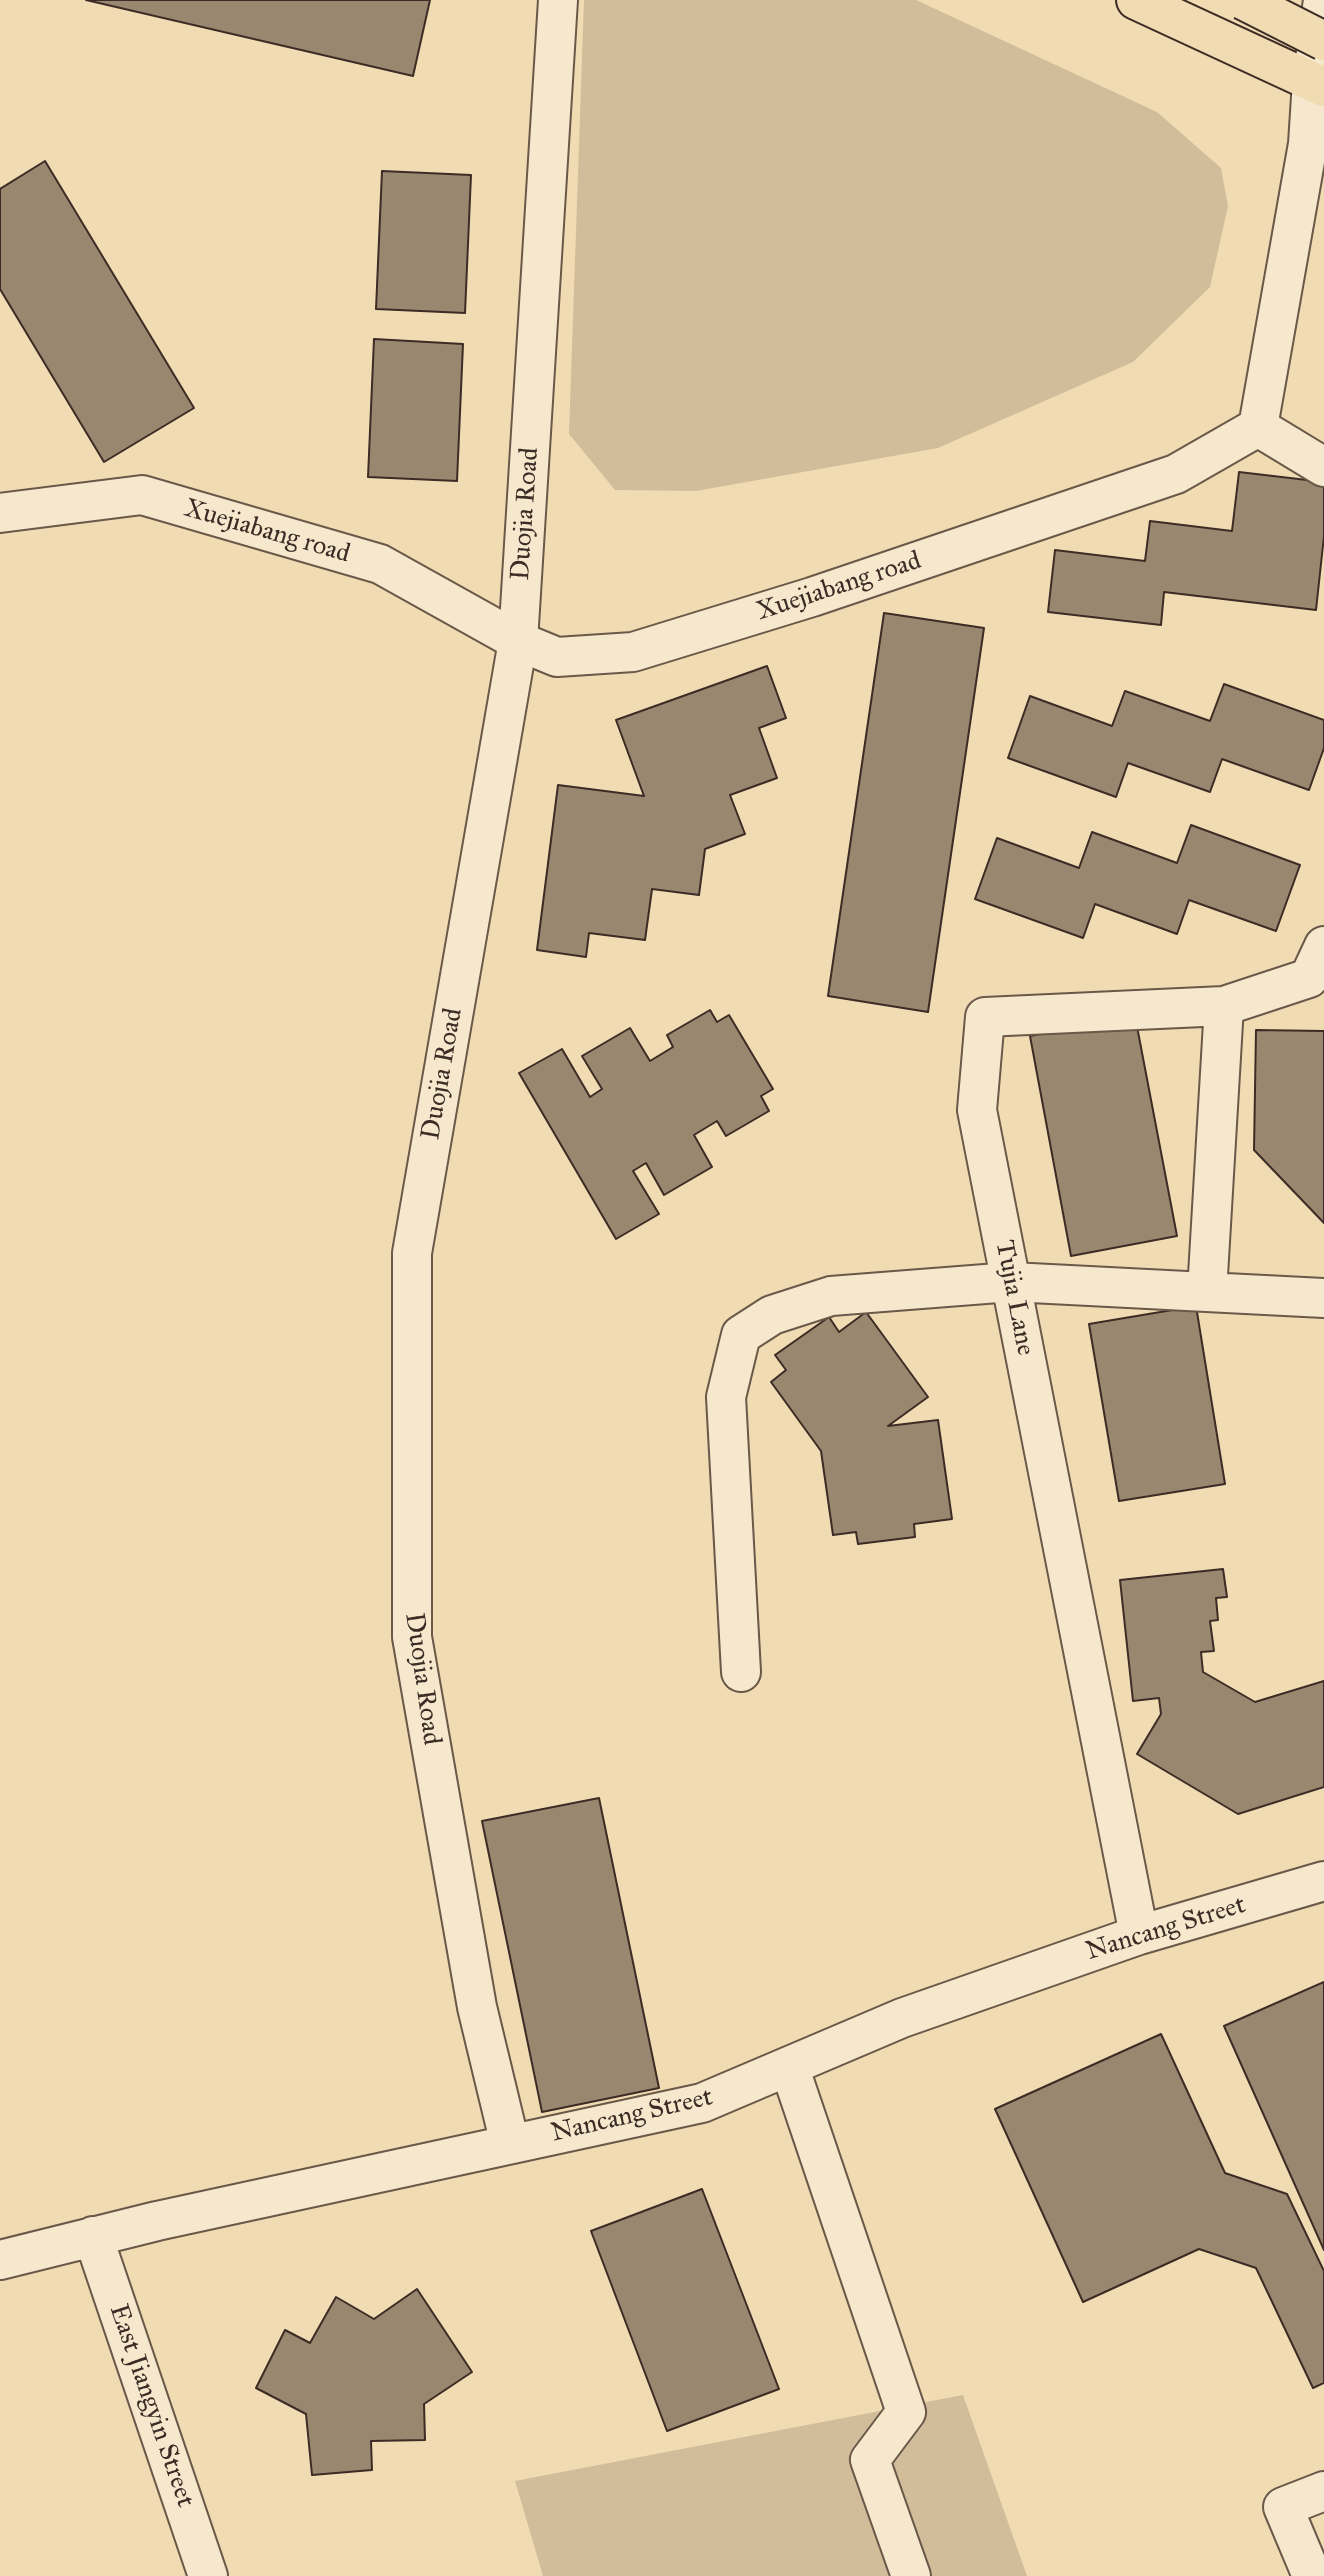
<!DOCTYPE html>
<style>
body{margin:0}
canvas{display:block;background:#f0dbb2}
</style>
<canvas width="1324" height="2576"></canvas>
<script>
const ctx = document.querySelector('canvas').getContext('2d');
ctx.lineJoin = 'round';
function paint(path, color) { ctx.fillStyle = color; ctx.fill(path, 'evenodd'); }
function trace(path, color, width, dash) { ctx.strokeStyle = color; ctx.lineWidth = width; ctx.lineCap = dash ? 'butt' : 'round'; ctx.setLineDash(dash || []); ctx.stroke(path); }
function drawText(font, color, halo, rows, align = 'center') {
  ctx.font = font + ' "IM FELL Great Primer",serif'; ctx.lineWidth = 6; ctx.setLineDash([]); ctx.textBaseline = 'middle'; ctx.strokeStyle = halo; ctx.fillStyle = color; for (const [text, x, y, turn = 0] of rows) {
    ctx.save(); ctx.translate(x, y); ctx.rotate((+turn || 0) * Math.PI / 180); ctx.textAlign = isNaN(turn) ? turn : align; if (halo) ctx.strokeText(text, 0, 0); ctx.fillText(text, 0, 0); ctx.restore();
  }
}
paint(new Path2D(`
 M584,0h332l241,112 64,56 7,38 -18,81 -77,75 -195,86 -242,43 -81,-1 -46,-56z
 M963,2395l64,181h-484l-28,-95z`), '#d2bd9a');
const building = new Path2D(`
 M86,0h344l-17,76z
 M45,161l149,247 -90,54 -104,-173v-100z
 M382,171l89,4 -6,138 -89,-4z
 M374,339l89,5 -6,137 -89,-4z
 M1239,472l85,10v54l-8,74 -152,-18 -3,33 -113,-13 7,-62 90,11 5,-40 82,10z
 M884,613l100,15 -56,384 -100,-16z
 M767,666l19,52 -27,10 18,50 -47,17 15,39 -40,15 -6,46 -47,-6 -7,51 -56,-7 -3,24 -49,-7 21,-165 86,11 -28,-76z
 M1224,684l100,36v28l-15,42 -87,-31 -12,33 -82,-29 -12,34 -108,-39 22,-62 82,30 13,-35 85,30z
 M1191,825l109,40 -24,66 -87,-31 -12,34 -82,-30 -12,34 -108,-39 22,-61 82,30 13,-36 85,31z
 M710,1010l7,12 12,-7 44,74 -12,7 8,15 -43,25 -9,-15 -23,14 18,32 -48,28 -18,-32 -13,8 26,43 -43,25 -97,-166 43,-24 28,48 12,-8 -20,-33 48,-28 20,33 23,-14 -6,-12z
 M1135,1016l42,220 -106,20 -41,-220z
 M1256,1030l68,1v192l-70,-73z
 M1196,1306l29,178 -106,17 -30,-177z
 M866,1312l62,85 -40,29 50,-6 14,99 -38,5 1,13 -57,7 -2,-12 -23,3 -12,-84 -50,-69 15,-12 -11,-15 54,-38 10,15z
 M1223,1569l4,28 -11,1 2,22 -8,1 4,30 -13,1 2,20 52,30 69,-21v106l-86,27 -101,-60 24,-40 -2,-16 -26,3 -13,-121z
 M599,1798l60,290 -117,24 -60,-291z
 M1324,1982v268l-100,-224z
 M1161,2034l64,139 62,21 37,77v112l-11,5 -57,-120 -57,-19 -116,53 -88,-193z
 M702,2189l77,200 -112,42 -76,-200z
 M417,2289l55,83 -48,32 1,36 -54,1 1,29 -60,5 -6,-61 -50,-26 29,-58 25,13 26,-46 38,22z`);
paint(building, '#9a876f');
trace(building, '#3d2c26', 2);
const minor = new Path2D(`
 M1258,427l66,40
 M0,513l142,-18 238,69 138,77 39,16 76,-5 179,-55 364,-123 82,-47 50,-283 4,-63 11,-81
 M1207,1292l17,-286
 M741,1672l-15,-275 15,-62 31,-20 59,-19 180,-14 313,16
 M1139,1935l-162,-825 8,-93 239,-11 85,-28 15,-32
 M789,2066l117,346 -36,48 41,116
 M510,2144l-33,-137 -65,-370v-384l106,-612 40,-641
 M93,2236l115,340
 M0,2260l157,-39 545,-118 200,-85 237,-83 185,-54
 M1312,2576l-29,-69 41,-16`);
const major = new Path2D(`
 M1136,0l188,87`);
trace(minor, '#6a5849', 42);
trace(major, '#3d2c26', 42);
trace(minor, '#f5e8cd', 38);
trace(major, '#f0dbb2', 38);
const highwayBridge = new Path2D(`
 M1243,0l81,41`);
trace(highwayBridge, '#3d2c26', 42, []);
trace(highwayBridge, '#f0dbb2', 38);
drawText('26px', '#3d2c26', '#f5e8cd', [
 ["Duojia Road",526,514,-86],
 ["Xuejiabang road",267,532,16],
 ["Xuejiabang road",839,587,-18],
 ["Duojia Road",443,1074,-80],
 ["Tujia Lane",1014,1298,79],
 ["Duojia Road",422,1679,82],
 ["Nancang Street",1166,1929,-17],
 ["Nancang Street",632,2116,-13],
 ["East Jiangyin Street",151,2406,71]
]);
</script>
